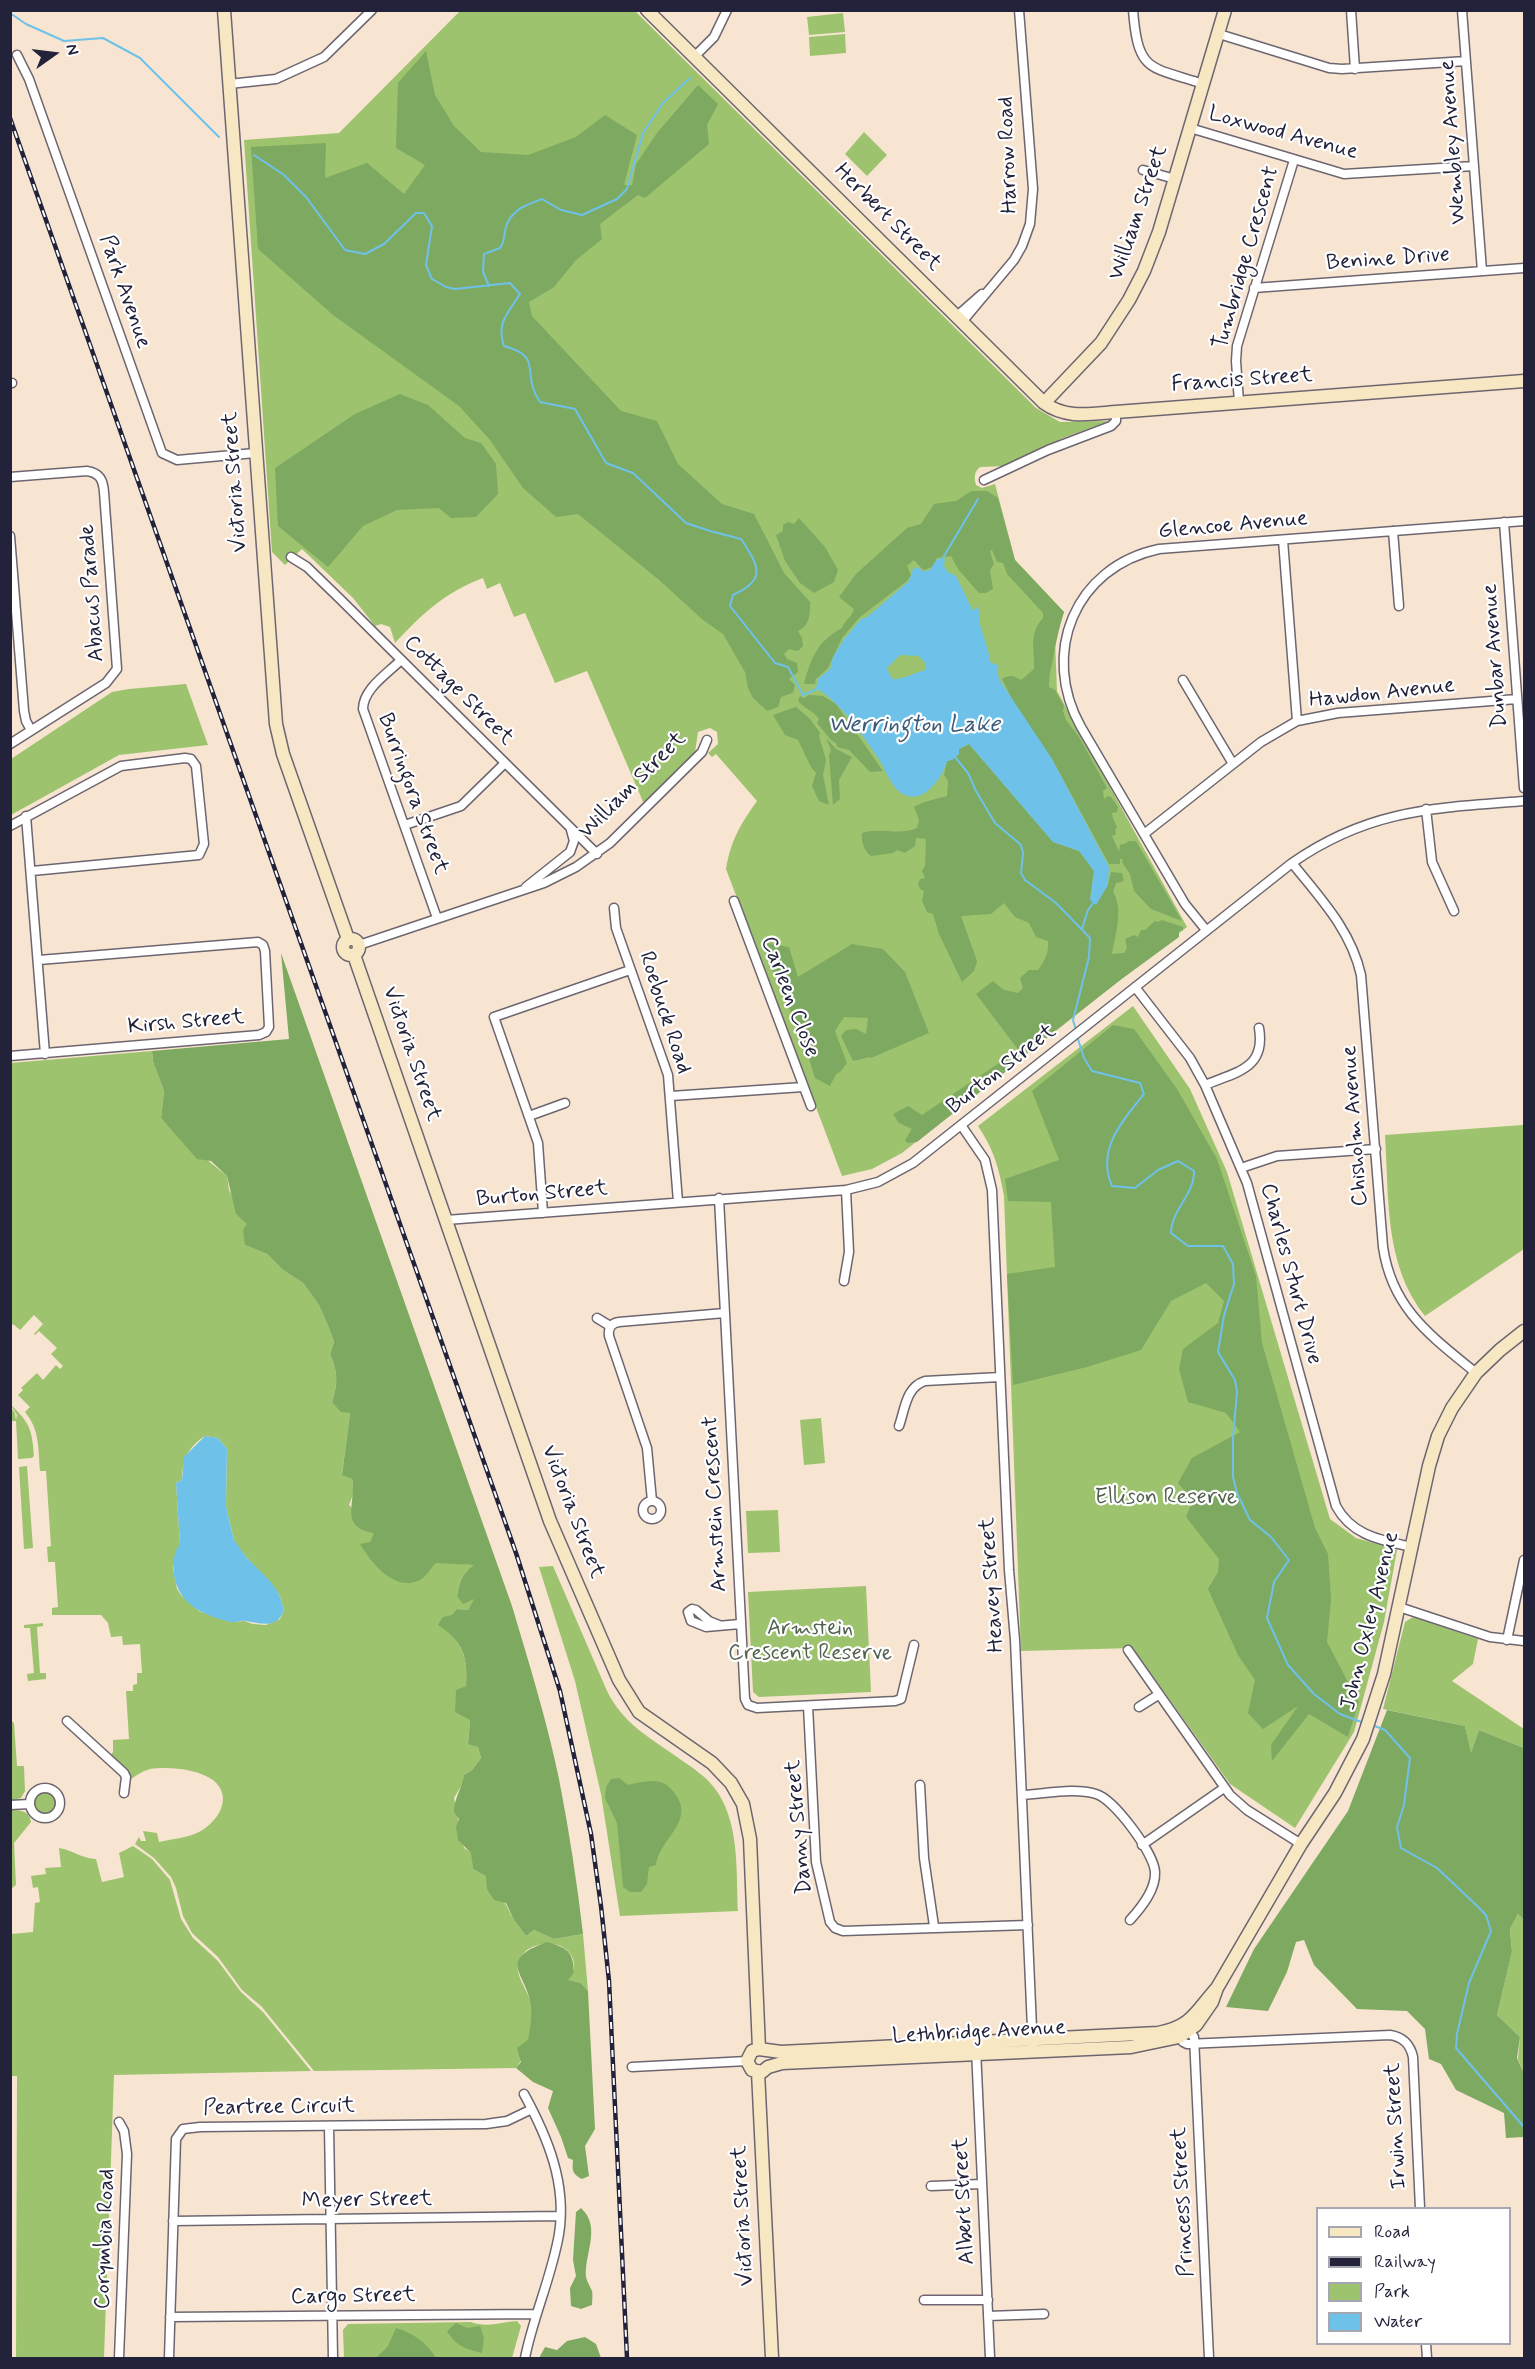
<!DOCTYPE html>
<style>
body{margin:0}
#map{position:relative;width:1535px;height:2369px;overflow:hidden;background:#f8e5d1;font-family:Mynerve,sans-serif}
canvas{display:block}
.frame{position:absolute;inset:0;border:12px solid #22223b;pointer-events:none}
.legend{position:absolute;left:1316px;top:2207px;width:195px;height:138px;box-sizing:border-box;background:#fff;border:2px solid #a7a7b1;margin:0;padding:8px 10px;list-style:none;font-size:18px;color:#22223b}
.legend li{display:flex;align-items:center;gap:12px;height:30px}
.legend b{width:30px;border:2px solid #a7a7b1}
.north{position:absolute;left:24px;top:24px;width:60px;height:60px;-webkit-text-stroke:4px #fff;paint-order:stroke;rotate:76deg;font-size:16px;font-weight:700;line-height:24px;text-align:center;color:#22223b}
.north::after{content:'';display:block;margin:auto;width:21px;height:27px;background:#22223b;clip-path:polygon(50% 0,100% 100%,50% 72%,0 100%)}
</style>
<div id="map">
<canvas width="1535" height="2369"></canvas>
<div class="frame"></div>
<ul class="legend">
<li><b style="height:8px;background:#f7e8c3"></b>Road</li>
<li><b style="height:8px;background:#22223b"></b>Railway</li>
<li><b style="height:16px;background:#9dc36e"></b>Park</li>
<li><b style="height:16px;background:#6ec2ea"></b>Water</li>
</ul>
<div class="north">N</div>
</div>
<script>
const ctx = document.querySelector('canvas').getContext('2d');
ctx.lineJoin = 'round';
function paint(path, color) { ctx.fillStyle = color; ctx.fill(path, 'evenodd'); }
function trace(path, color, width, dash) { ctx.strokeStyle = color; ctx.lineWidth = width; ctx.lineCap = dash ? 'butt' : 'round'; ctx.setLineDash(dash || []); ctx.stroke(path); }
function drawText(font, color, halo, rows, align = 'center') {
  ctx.font = font + ' Mynerve,sans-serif'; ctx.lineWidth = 4.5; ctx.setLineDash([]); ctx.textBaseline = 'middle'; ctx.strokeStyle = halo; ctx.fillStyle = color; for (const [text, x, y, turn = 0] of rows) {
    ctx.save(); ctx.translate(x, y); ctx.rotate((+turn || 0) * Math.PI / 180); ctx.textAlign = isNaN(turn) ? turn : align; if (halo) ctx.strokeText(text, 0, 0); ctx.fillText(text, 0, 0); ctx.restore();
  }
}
paint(new Path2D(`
 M460,11h175l401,397 24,14 49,-1 -46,17 -57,28 -26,1c-6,5 -6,10 -4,18l6,3 13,-4 20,76 49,52 -9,28 2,51 130,236 -285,226 -30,16 -30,7 -116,-307c5,-29 14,-44 31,-68l-41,-47 -4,3 -4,-4 10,-9 -1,-12 -7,-4 -12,4 -3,20 -51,52 -57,-133 -32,12 -30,-70 -11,4 -14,-34 -13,6 -4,-11c-39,15 -60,35 -88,65l-5,-16 -9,-3 -6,2 -22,-28 -51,-49 -17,16 -13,-13 -28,-412 95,-7z
 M843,13l2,19 -36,3 -2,-18z
 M845,34l1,19 -36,3 -1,-19z
 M864,132l23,23 -20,21 -22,-22z
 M186,684l22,61 -89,10 -108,60v-56l101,-67 17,-3z
 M1133,1006l57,83 37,83 103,347 26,19 41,12 -13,72 -30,110 -59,96 -65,-44 -97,-136 -112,3 -17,-455c-5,-28 -10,-46 -26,-70z
 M152,1051l1,11 11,29 -3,27 18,19 48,39 2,14 18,34 -2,21 22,9 16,16 20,13 16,22 10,23 5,14 -4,12c8,18 8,29 2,48l18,11 -8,61 10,5 2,13 -5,13 26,28 -5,9 59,28 7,-8 39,3c-13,7 -16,17 -18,31l18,2 -7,12 -11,-1 -7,24c15,16 18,32 16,53l-9,5 13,29 -2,23 10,4 3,11 -9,12 -8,5 -1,8 -9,15 10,50 8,5 1,16 14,7v13l18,14 9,17 12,16 8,-6 20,9 29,-5 5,57 -7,-8 -14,-3 7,-7c0,-4 0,-11 -1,-14 -8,-22 -43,-19 -53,-1 -9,16 10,32 11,48 3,19 -3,47 -15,62l-202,3 -52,-64 -20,-17 -24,-33 -26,-24 -9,-17 -7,-28 -5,-11 -17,-19 -19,-14 4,-7 2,4h5l-3,-10 14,2 2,9c13,-3 28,-4 40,-10 19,-10 35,-35 14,-52 -15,-11 -45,-14 -63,-11 -8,2 -14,7 -21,11l-20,-23 4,-5v-12l16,-1 -3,-48h7v-6l4,-1v-11h5l-2,-29 -17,1 -1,-9 -11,1 -3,-14 -7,-8h-49v-7l6,-1 -3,-45h-7l-1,-15 4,-1 -5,-75h-6c-2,-23 0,-41 -15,-59l5,-5 -12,-12 5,-5 -2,-2 16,-15 6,7 13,-15 4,4 3,-3 -12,-12 6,-6 -18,-17 -4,4 -1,-1 9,-10 -9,-9 -14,15 -7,-6 -2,2v-263zM205,1436l13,2 9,11 -1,57 8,34 6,10 39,44 5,16 -4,9 -14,6 -13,-1 -9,-3 -13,1 -32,-11 -18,-16 -4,-6 -4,-21 7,-24 -4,-61 6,-3c0,-19 6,-33 23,-44z
 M1523,1125l1,124 -99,67c-41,-51 -36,-119 -40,-181z
 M10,1404c20,19 22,25 24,52l-2,2 -14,1 -2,-38h-5v-13l4,5 1,7 1,-5z
 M821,1418l4,45 -21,2 -4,-45z
 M27,1466l6,82 -9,1 -5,-82z
 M778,1510l2,42 -32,1 -2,-42z
 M553,1566l54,125c13,26 31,39 54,55 14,10 29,19 42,30 38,32 33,90 35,135l-118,5 -19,-122 -26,-113 -36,-114z
 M866,1586l5,106 -112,5 -6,-5 -5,-100z
 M1413,1617l65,22 -5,25 -21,17 72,48v19l-45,-18 -8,24 -6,-28 -82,-17 22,-87z
 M43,1623v3l-6,1 3,46h6v6l-18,2 -1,-7 7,-1 -4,-45h-6v-3z
 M10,1720l4,3 3,43h7l1,25 -4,7 -10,3z
 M34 1804a11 11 0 1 1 22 0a11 11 0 1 1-22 0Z
 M11,1810c9,0 19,1 20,12l-17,21 2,42 -5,4z
 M133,1846l19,13 18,21 11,39 12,19 25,23 23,31 22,20 48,59 -197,4 -10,283h-88l1,-282h-7l1,-142 22,-2 2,-29 5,-1 -2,-15 -5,1 -2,-12 15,-2 -1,-6 16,-1 -2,-19c13,2 24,11 37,11l6,23 22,-5 -5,-24z
 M1518,1914l6,6v153l-6,-14 2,-22 -23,-22 15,-63 -2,-23z
 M517,2321l4,5 -9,32h-168l-1,-28 5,-6 123,-2c16,6 31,0 46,-1z`), '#9dc36e');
paint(new Path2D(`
 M426,51l9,44 19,31 27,26 47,3 48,-18 29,-22 32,20 -13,50h8l4,-21 21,-31 41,-48 20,19 -11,21 2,19 -64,54 -7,-3 -38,29 2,15 -26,21 -22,27 -25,15 3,14 89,95 36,10 21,43 44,40 32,10 30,59 26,29c0,13 0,23 -12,29l4,7 1,8 -5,5 -9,-2 -5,5 3,5 10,4 1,9 -9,7 6,6 -2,8 -12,4 -3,10 -11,4 -14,-13 -5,-10 -3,-16 -22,-38 -20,-14 -45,-41 -80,-65 -22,3 -33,-29 -33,-48 -31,-34 -126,-91 -75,-66 -7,-102 75,-4 -1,35 42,-15 37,31 21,-29 -29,-17 2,-65z
 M400,394l28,11 37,33 16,5 15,21 2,30 -22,23 -25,1 -12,-10 -42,2 -34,16 -35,41 -50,-41 -3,-58 80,-54z
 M971,491h16l11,7 17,62 49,52c-5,16 -8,30 -11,47 -2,12 -4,14 -4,28l6,3 9,16 -1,5 3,9 13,17 28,51 -4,3 1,8 4,-3 3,1 7,10 -1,5 -5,1 1,6 4,8 -2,3 1,4 -4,2 7,16 1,-7 7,-2 1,-2h8l46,80 -31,-12 -17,-18 -4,-17 -7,-10 -1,-5h-2v5h-11l-57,-105 -36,-52 -14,-28c8,-5 11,-3 19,1l13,-11c1,-17 -6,-35 9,-51v-5l-36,-39 -4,-11 -6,-1 -5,-12 -2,1 4,13 -4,6 3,19 -7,4h-7l-21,-24 -7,-13 -14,2 -4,9 -10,3 -9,-10 -7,6 4,9 -4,6 -47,36 -18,21 -14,30 -12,11 -1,5h-11c7,-27 14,-43 38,-56 3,-8 10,-11 12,-19l-15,-12 17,-23 51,-46 14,-4 13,-20 22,-3z
 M799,518l26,29 13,23 -4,12 -20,11 -14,-10 -15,-22 -9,-26 7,-4v-6l5,-3 6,2z
 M809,695l14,1 13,8 47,67 -13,1 -21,-22 -12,-3 -1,-4 -5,-3 -14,-17 2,-4c-3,-6 -15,-11 -21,-18l2,-5 4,2z
 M796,707l14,12 10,14 -1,3 7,24 -3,15 6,30 -10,-4 -7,-15 4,-13 -5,-6 -13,-27 -13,-5 -12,-20z
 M826,738l10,11 16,8 -13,23 1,19 -7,6 -4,-50 2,-5z
 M969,744l84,98 26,9 15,20 -4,29 18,-15 3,-13 11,1 2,8 -8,2 -3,9c11,17 2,44 -1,62l12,-1 3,-5 -2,-9 9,-4 4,2 3,-7h4l10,-9 3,1 4,-2 21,7v3l-4,1v6l-60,44 -96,75 -47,-62 17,-13 11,9 14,3 5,-5 -3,-10 9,-8h9c7,-10 11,-17 10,-29l-12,-4 -7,-14 -14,-6 -11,-14 -13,11 -30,2 16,45 -3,10 -12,11 -23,-48 -6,-20 -6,-2 -5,-11 2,-10 -4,-2 -2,-5 2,-5 5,-1 -3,-7 3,-5 1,-27 -10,-1 -1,8 -10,7 -8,-3 -4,3 -22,3c-7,-5 -10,-14 -9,-23 18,-6 37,3 55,-5l2,-8 -5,-13c5,-4 25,-9 33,-11l1,-15 -4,-6 3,-14 5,-1 7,-6v-5z
 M767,943l22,4 9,30 54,-33 31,5 22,23 24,61 -58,25 -1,-1 -17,4 -12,-25 5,-6 10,-1 10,5 2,-16 -24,-1 -9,14 12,32 -7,9 -4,2 -6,12 -15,-8 -11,-35 -40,-93z
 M281,953l231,653c17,57 35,115 47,173 10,51 18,103 24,155l-29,5 -20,-9 -8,6 -12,-16 -8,-17 -12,-3 -7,-11 -1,-13 -13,-7 -2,-16 -13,-13 -2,-13 3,-8 -5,-7c0,-14 8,-23 10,-37l8,-5 9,-12 -3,-11 -10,-3 2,-24 -15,-8 1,-22 10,-4c2,-29 -3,-45 -28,-61l5,-8 9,-2 5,-6 11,1 6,-11 -11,5 -6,-8c2,-14 5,-23 17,-31l-38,-2c-5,5 -10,14 -16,17 -26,13 -49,-18 -60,-36l10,-2 4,-9c-36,-6 -17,-31 -22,-54l-10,-4 8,-62 -9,-1 -9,-10c6,-19 6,-30 -2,-48l4,-12 -5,-14 -10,-23 -16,-22 -20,-13 -16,-16 -22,-9 -2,-15 4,-6 -11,-10 -9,-38 -16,-15 -14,-2 -36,-41 3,-27 -11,-29 -1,-11 137,-12z
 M1113,1025l21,4 43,60 40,70 39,117 6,67 53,185 13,26 3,45 -4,43 21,40 -3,12 14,7 -11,36 -39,-23 -37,47 -1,-16 27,-39 -35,23 -15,-16 7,-33 -17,-25 -30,-66 10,-17 1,-13 -33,-42 7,-17 -15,-17 14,-25 48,-26 -14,-19 -38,-11 -9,-33 4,-20 35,-26 6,-22 -18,-18 -35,18 -30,49 -54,17 -74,18 -6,-111 48,-7 -4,-65 -43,-1 -3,-22 54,-19 -27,-69z
 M1008,1057l6,8 -97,77 -10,1 -2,-3 7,-11 -13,-6 -6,-9 15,-8 14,9z
 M1387,1710l78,16 6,27 8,-23 45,18v172l-6,-6 -8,15 2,23 -15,63 23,22 -3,21 7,15v64l-18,1 -2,-25 -48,-23 -15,-26 -12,-5 -4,-30 -18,-18 -50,-2 -43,-44 -10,-25 -8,2 -9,30 -19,39 -42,-4 28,-58 94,-138z
 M619,1778l9,7c16,-3 32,-9 44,5 27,30 -12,47 -16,75l-7,2 -2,17 -6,8h-11l-7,-5 -6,-64 -12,-25 1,-11 5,-8z
 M547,1942c20,6 26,8 27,31l-6,7 13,3 7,8 7,138 -10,17 4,30 -7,3c-10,-5 -10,-9 -9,-19l-5,-2 -7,-21 -13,-29 5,-17 -20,-9 -17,-14 5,-6 -4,-14 11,-8c2,-11 4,-22 3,-33 -3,-34 -37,-46 16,-65z
 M581,2208c21,19 3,46 5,69 1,5 4,9 6,14 1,4 0,10 0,14l-11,4 -10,-3 -1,-18 6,-12 -3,-16 3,-48z
 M456,2323l11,5 13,-2 4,12 -2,15c-17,-4 -27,-8 -35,-22z
 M396,2328c19,6 30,14 40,30h-60l12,-12z
 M585,2337l11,7 5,14h-62l6,-11 12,3 10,-9z`), '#7ea961');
paint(new Path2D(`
 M937,559h8l-1,7 4,6 8,4 17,35 3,-4 3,3c-2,17 10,35 11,52l9,4 -2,2 2,11 53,80 57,108 -1,18 -12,20 -6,-5 4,-29 -15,-20 -26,-9 -84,-98 -10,5v5l-7,6 -5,1c-4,16 -23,43 -42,34 -14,-6 -19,-25 -27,-37 -17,-25 -36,-54 -62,-70l2,-9 12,-10 3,-12 11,-18 17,-20 6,-2 42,-36 4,-12 4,-2 6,4 7,-1zM900,655l19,1 7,8 -1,6c-11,3 -22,10 -33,9l-5,-11z
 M205,1436l13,2 9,11 -1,57 8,34 12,17 24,24 9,13 5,16c-7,20 -24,13 -39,11 -5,-1 -9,2 -14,1 -28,-7 -52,-17 -57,-47 -1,-12 -1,-22 6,-31l-4,-61 6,-3 2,-23z`), '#6ec2ea');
trace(new Path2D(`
 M10,13l16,11 38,17 39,-3 37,20 79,79
 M254,155l30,20 22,22 39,53 20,4 19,-10 32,-31h8l8,13 -6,39 6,14 14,8 9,2 55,-6 10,11c-12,19 -24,29 -16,52 41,11 16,27 36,56l35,7 31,54 27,10 53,50 24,8 31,8c18,27 26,41 -8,56l-3,11 45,57 13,4 15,28 16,-7
 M489,286l-6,-14 1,-18 16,-6c6,-9 3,-15 7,-24 7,-16 20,-19 35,-25l19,11 21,5 35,-16 10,-10 16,-56 20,-30 27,-25
 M941,561l37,-62
 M955,757l13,16 8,18 19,32 26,22 2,8 -2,20 4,7 31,23 34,35 -1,19 -16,63 3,10
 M1082,929l6,-19 5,-7
 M1077,1036l7,22 8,13 48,12 4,11c-22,27 -48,56 -32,92l23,2 23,-18 20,-9 16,10c1,23 -23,39 -23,62l17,13h35l10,18 1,20 -10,31 -6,37 17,28 2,12 -4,45v40l4,16 13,27 21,17 18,23 -15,22 -7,36 21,47 26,29 26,20 24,9
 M1372,1725l13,5 25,28 -6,47 -7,22 4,21 36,20 36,34 13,13 5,16 -22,52 -12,51 -1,14 68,79`), '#6ec2ea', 2);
const street = new Path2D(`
 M1133,10c5,63 16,56 70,74
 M1351,10l4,59
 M1462,10l20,261
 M1219,34l110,34 13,1 124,-8
 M17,55l12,24 133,374 15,7 78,-7
 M694,57l20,-20 13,-27
 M229,84l47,-5 48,-22 48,-47
 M1190,128l154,46 130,-8
 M1143,170l32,9
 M1254,288l270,-20
 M957,316l25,-22
 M962,322l52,-62 8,-14 8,-22 3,-35 -14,-179
 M10,383h2
 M1239,402l-3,-41 1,-15 57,-186
 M10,477l77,-6c13,2 16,9 17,21l13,177 -11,14 -96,61
 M984,480l64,-30 63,-24 5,-5v-9
 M1504,522l20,266
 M1393,531l6,75
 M10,536l14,175 2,10 5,9
 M1283,540l14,181
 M291,557l16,10 34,33 256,254
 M401,660c-14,14 -38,29 -38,49l74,209
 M1183,680l50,84
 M1426,809l6,53 22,49
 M26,816l19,238
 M405,825l56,-19 44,-43
 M10,826l111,-60 64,-8 6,1 5,7 8,78 -5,11 -167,16
 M1144,834l117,-92 36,-21 41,-8 179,-14
 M1292,863c28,35 59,67 69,112l22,272c9,62 48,89 93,126
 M526,887l44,-35 4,-11 -3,-11
 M734,901l77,205
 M614,908l2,20 52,147 10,127
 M1206,930l-21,-26 -104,-177c-41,-73 -7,-160 78,-178l365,-28
 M359,945l185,-62 32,-16 34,-24 92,-91 5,-12
 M1135,987l55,71 15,27 42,98 89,323c16,30 45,34 76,41
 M10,1056l249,-21 7,-3 3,-5 -4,-76 -2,-6 -5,-3 -219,18
 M1205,1085c31,-13 61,-16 54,-57
 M671,1096l132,-9
 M529,1116l36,-13
 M961,1125l24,35 7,30 17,380 6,70 18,411
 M1241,1168l36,-12 99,-7
 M719,1198l26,501 3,6 9,3 138,-7 6,-2 13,-54
 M543,1213l-5,-70 -44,-126 136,-47
 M446,1220l400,-30 32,-8 35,-19 379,-300c77,-54 143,-55 232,-62
 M844,1281l5,-29 -3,-62
 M597,1318l13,8
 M899,1426c6,-17 7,-39 26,-45l75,-4
 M652,1501l-5,-53 -38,-112c-1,-8 2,-13 10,-14l106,-9
 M643 1510a9 9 0 1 1 18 0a9 9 0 1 1-18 0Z
 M1399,1607l91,30 34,4
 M719,1625l-10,-4 -13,-11 -4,-1 -4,3 3,9 15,6 34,-3
 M1507,1640l17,-80
 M1128,1650l102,145 17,15 54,34
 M808,1706l8,156 14,60 5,6 8,3 185,-6
 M1139,1707l19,-12
 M67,1721l57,52 2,4 -2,16
 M920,1785l4,73 10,68
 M30 1803a15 15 0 1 1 30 0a15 15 0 1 1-30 0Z
 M1022,1795c23,-1 52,-8 74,-1 18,5 58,59 59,78 1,18 -14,36 -25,48
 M10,1805l20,-1
 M1142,1845l82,-57
 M1185,2027l9,10 15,321
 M1177,2033l6,9 4,2 203,-9c13,2 20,9 23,22l7,151
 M976,2049l14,309
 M632,2067l115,-6
 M524,2094c24,44 43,90 35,140 -7,42 -26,83 -34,124
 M329,2126l4,232
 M931,2186l51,-2
 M173,2221l387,-5
 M924,2300h64
 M988,2316l56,-2
 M170,2317l366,-3
 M1426,2344l1,14
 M119,2358l8,-204 -3,-23 -5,-9
 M169,2358l7,-219 7,-10 17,-2 286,-3 21,-3 25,-12`);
const secondary = new Path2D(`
 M224,10l52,714 7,30 65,185
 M647,10l397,393c22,16 46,11 72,9l408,-31
 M1044,403l57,-60 28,-43 15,-29 15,-39 66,-222
 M343 947a8 8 0 1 1 16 0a8 8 0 1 1-16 0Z
 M354,955l196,566 69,159 20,32 73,51 19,20 12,21 7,35 9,210
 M1217,1988c-22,24 -24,38 -59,45l-377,19 -22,-3 -7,2 -5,10 5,9 10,2 6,-5 14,-4 349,-16 48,-10 17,-12 16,-23 5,-14 84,-144 34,-51 28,-54 21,-65 45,-208 9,-30 14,-28 24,-35 24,-23 24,-19
 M758,2072l14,286`);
trace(street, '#6d6670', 11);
trace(secondary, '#6d6670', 15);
trace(street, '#fff', 8);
trace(secondary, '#f7e8c3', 12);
const rail = new Path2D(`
 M10,118l506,1435 44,138 31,143 10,72 8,75 18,377`);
trace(rail, '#22223b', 4.5);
trace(rail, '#fff', 2, [7]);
drawText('22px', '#22223b', '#fff', [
 ["Loxwood Avenue",1283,134,15],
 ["Wembley Avenue",1454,142,-94],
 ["Harrow Road",1009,155,-92],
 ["William Street",1139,213,-71],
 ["Herbert Street",887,218,45],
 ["Tumbridge Crescent",1247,258,-74],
 ["Benine Drive",1388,260,-4],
 ["Park Avenue",124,292,71],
 ["Francis Street",1242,381,-4],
 ["Victoria Street",236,482,-94],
 ["Glencoe Avenue",1233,526,-5],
 ["Abacus Parade",93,593,-94],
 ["Dunbar Avenue",1496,656,-94],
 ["Cottage Street",458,691,45],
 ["Hawdon Avenue",1382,694,-6],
 ["William Street",633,786,-45],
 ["Burringora Street",412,794,70],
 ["Carleen Close",789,997,69],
 ["Roebuck Road",664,1013,72],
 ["Kirsh Street",186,1023,-5],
 ["Victoria Street",411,1054,71],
 ["Burton Street",1002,1070,-38],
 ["Chisholm Avenue",1356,1126,-94],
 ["Burton Street",542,1195,-5],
 ["Charles Sturt Drive",1290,1274,75],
 ["Armstein Crescent",716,1504,-93],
 ["Victoria Street",572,1512,69],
 ["Heavey Street",993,1585,-94],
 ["John Oxley Avenue",1371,1621,-76],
 ["Danny Street",800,1827,-95],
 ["Lethbridge Avenue",979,2033,-3],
 ["Peartree Circuit",279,2108,-1],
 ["Irwin Street",1397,2126,-93],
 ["Meyer Street",367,2201,-1],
 ["Albert Street",965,2201,-93],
 ["Princess Street",1184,2202,-93],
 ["Victoria Street",744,2216,-93],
 ["Corymbia Road",106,2239,-88],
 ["Cargo Street",353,2297,-1]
]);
drawText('22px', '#53624f', '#fff', [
 ["Ellison Reserve",1166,1498],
 ["Armstein",810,1629],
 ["Crescent Reserve",810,1654]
]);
drawText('italic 24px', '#3d5a78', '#fff', [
 ["Werrington Lake",914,726]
]);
</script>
